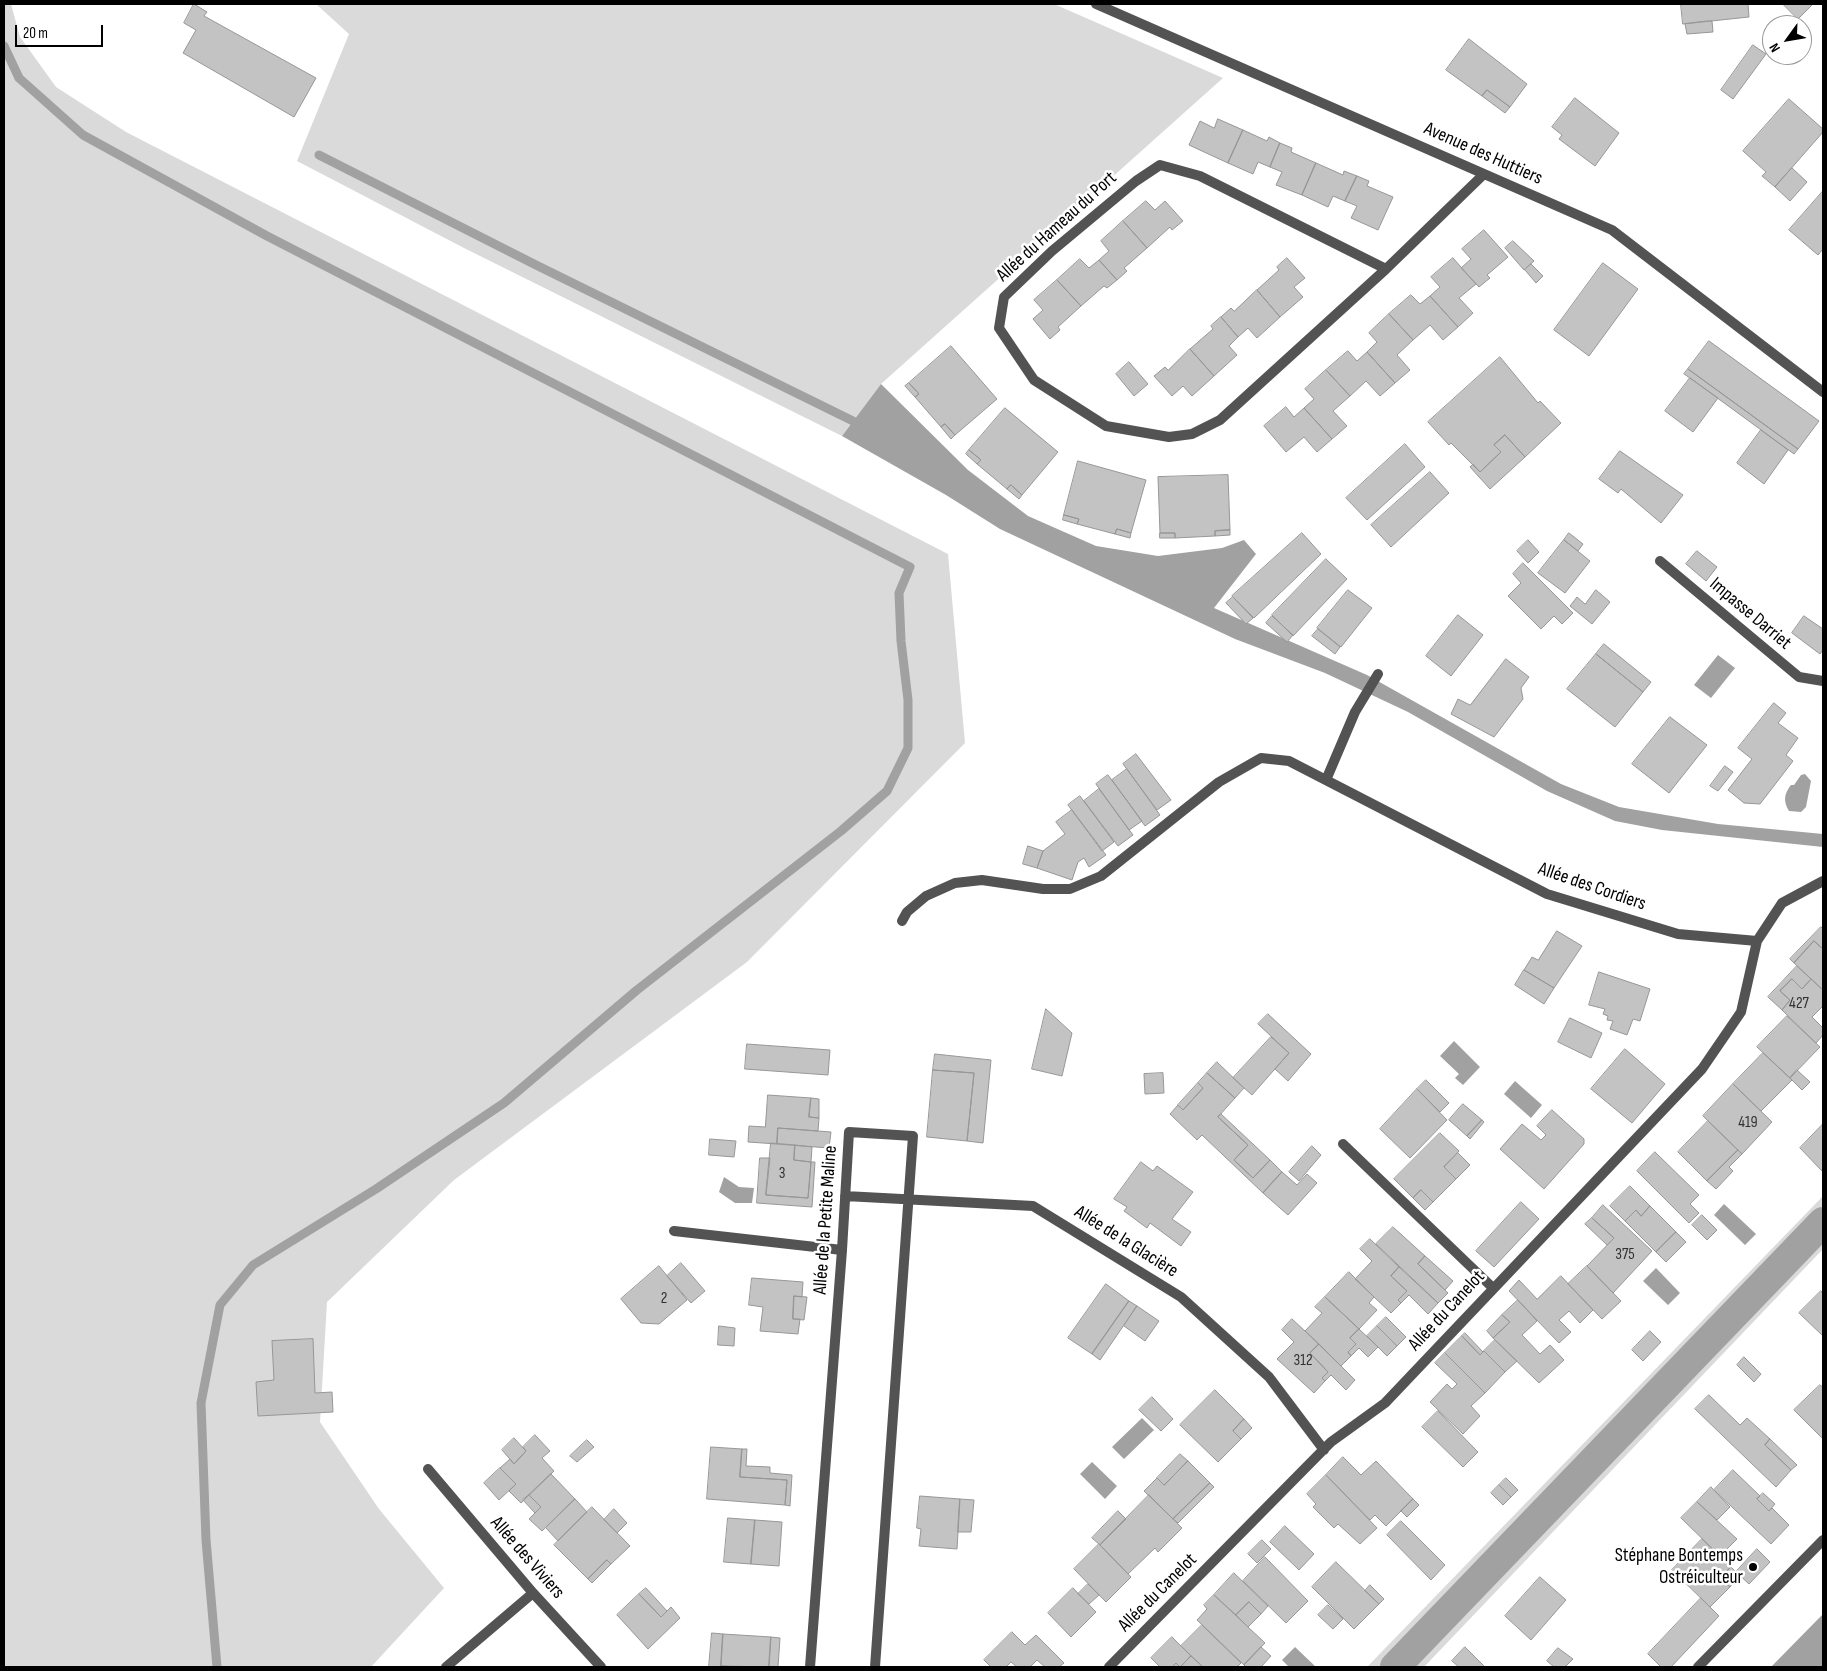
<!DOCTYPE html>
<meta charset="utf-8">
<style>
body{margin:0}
#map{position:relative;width:1827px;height:1671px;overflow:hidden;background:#fff;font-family:"Sofia Sans Condensed",sans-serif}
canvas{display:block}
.frame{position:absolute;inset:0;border:5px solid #000;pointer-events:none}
.north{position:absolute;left:1762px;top:15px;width:50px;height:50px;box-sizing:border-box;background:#fff;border:1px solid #999;border-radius:50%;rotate:238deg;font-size:14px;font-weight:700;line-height:20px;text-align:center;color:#000}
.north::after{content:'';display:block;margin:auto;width:18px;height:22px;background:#000;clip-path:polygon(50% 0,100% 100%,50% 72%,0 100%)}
.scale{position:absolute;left:15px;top:25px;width:88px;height:22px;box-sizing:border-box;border:2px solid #000;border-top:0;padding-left:6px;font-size:15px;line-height:18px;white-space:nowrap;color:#000;-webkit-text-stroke:4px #fff;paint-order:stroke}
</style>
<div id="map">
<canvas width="1827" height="1671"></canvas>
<div class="frame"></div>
<div class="north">N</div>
<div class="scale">20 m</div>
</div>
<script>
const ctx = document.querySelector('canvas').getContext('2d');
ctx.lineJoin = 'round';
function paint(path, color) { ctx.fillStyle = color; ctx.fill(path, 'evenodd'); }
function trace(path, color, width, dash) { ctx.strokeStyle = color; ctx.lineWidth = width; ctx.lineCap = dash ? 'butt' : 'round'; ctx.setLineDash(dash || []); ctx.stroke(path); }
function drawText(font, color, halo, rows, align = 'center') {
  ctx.font = font + ' "Sofia Sans Condensed",sans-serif'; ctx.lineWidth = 5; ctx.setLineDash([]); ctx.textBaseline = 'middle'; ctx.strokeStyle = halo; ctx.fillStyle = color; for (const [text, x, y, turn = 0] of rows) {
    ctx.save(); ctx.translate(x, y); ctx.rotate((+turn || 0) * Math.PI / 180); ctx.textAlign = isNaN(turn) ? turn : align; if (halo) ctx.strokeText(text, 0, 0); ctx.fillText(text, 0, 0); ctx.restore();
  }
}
paint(new Path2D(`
 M4,4h7l9,33 36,50 70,45 822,422 17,189 -218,219 -293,218 -127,122 -7,120 59,87 65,79 -73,79h-367z
 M316,4h738l169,74 -342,306 -39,52 -378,-188 -167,-87 52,-127z
 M1823,1196v53l-399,418h-57z`), '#dadada');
paint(new Path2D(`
 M881,384l87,86 60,46 68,30 62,10 64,-8 22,-8 12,14 -42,54 153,67 194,109 58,23 99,17 105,10v13l-161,-17 -47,-9 -68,-30 -139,-79 -83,-39 -90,-34 -235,-110 -54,-34 -104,-59z
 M1718,655l17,13 -24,30 -17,-13z
 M1805,774l6,7 -5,26 -5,5 -12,-1c-6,-10 -5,-17 2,-26h3l7,-10z
 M1454,1041l26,26 -17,18 -8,-7 4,-4 -19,-18z
 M1515,1081l27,24 -11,13 -27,-24z
 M724,1177l15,10 15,1 -2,15h-17l-16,-11z
 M1724,1204l32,30 -11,11 -31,-30z
 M1656,1268l24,25 -12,12 -25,-24z
 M1142,1418l12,12 -30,29 -12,-12z
 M1092,1462l25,24 -12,13 -25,-25z
 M1823,1614v53h-52z
 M1295,1647l21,20h-27l-7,-7z`), '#a1a1a1');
trace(new Path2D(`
 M4,46l15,32 64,57 184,101 643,331 -11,26 2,48 7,59v48l-21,43 -46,40 -204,159 -133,113 -128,86 -123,76 -33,40 -19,98 5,137 11,127
 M319,155l217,110 317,156`), '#a1a1a1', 9);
trace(new Path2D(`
 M1395,1667l428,-445`), '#a1a1a1', 30);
const building = new Path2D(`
 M194,4l13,8 -3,4 112,62 -22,39 -111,-64 13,-23 -12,-7z
 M1681,4h67l1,13 -66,7z
 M1783,4h30l-15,15z
 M1707,21h5l1,11 -26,2 -2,-10z
 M1469,39l58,45 -17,23 -23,-17 -5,6 -36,-26z
 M1753,45l13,9 -33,45 -12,-9z
 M1487,90l23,17 -5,6 -23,-17z
 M1575,98l44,35 -24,33 -36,-27 3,-4 -10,-8z
 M1789,99l34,30v3l-48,55 -13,-11 4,-4 -23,-21z
 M1218,119l25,11 -15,33 -39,-18 11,-24 14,7z
 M1243,130l24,11 2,-4 11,6 -10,24 -12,-5 -5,12 -25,-11z
 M1280,143l12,5 -1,4 25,11 -14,32 -26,-10 6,-13 -12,-5z
 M1316,163l27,12 1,-4 13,5 -12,25 -12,-5 -5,11 -26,-12z
 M1792,168l15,14 -17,19 -15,-14z
 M1357,176l12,5 -2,5 26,11 -15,33 -27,-12 6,-12 -12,-5z
 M1823,191v58l-5,6 -29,-25z
 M1146,201l9,9 10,-9 18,20 -11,9 -2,-3 -23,21 -24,-27z
 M1123,221l24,27 -23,20 3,3 -10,9 -18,-20 10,-9 -8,-10z
 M1484,230l24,27 -21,18 3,3 -11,9 -18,-19 10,-9 -9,-10z
 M1513,241l21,20 -10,9 -19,-22z
 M1287,258l18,20 -11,9 9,10 -23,20 -23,-27 22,-20 -2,-3z
 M1453,258l23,26 -17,14 14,15 -15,14 -28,-31 10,-9 -9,-10z
 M1080,259l9,9 10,-8 18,20 -10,8 -3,-2 -23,20 -24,-26z
 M1603,263l35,26 -49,67 -35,-26z
 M1531,264l12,12 -7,7 -11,-13z
 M1057,280l24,26 -23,21 2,3 -10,9 -17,-20 10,-9 -9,-10z
 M1257,290l23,27 -23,21 -9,-10 -10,9 -17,-20 10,-9 3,3z
 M1411,295l9,9 10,-8 28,31 -15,13 -13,-15 -17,15 -24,-26z
 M1389,314l24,26 -16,15 13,15 -15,13 -28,-31 10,-10 -8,-9z
 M1221,317l17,20 -9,9 8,9 -23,21 -24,-27 23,-20 -2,-3z
 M1709,341l110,80 -21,28 -110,-80z
 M951,346l46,53 -42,36 -10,-11 -4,3 -26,-30 4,-3 -10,-11z
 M1190,349l24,27 -22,20 -9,-10 -11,10 -18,-20 11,-9 3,3z
 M1348,351l9,10 10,-9 28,31 -15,13 -14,-15 -16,15 -24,-26z
 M1500,357l38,46 2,-2 21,22 -36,34 -20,-22 -11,10 7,7 -21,20 -29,-29 -2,2 -21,-23z
 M1129,362l19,22 -14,12 -18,-22z
 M1688,369l110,80 -4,5 -104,-76 -6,-4z
 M1326,370l24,26 -17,15 14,15 -15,13 -28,-31 10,-9 -9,-10z
 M1690,378l28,20 -25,34 -28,-21z
 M909,383l10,11 -4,3 -10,-11z
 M1286,407l8,10 10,-9 28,31 -15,13 -13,-15 -18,15 -22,-26z
 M1005,408l53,44 -36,43 -11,-10 -4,4 -30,-25 4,-4 -12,-10z
 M945,424l10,11 -4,4 -10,-12z
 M1761,430l27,20 -24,34 -27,-21z
 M1505,435l20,22 -35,32 -20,-22 3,-3 7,8 21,-20 -7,-7z
 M1405,444l20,23 -58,53 -21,-22z
 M969,450l12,10 -4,4 -11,-10z
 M1620,451l63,44 -22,28 -40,-34 -3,4 -19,-14z
 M1078,461l68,19 -15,53 -14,-4 -2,5 -38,-10 2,-5 -15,-4z
 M1430,472l19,21 -58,54 -20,-22z
 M1228,475l2,55 -15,1v5l-40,2v-5h-15l-2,-56z
 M1011,485l11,10 -3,4 -12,-10z
 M1064,515l15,4 -2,5 -14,-4z
 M1117,529l14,4 -1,5 -15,-4z
 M1230,530v5l-15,1v-5z
 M1160,533h15v5h-15z
 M1302,533l19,21 -67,64 -22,-22z
 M1569,533l14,11 -5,7 -14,-11z
 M1528,540l11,12 -11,11 -11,-12z
 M1564,540l26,21 -25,32 -27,-20z
 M1697,551l20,16 -11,14 -20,-17z
 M1326,559l21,20 -54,57 -21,-21z
 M1523,563l50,50 -11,11 -8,-8 -13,13 -33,-33 13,-13 -8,-9z
 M1348,590l24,18 -31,39 -24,-19z
 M1596,590l14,12 -18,22 -22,-18 7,-9 8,7z
 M1233,597l20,21 -7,6 -20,-21z
 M1458,615l25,20 -32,41 -25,-20z
 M1272,616l21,19 -6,7 -21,-19z
 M1804,616l19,13v21l-3,4 -28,-21z
 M1318,629l22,18 -5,7 -23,-18z
 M1604,644l47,38 -8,10 -47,-38z
 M1596,654l47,38 -28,35 -48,-38z
 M1506,659l23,18 -8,11 2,11 -29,38 -43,-23 7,-15 12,6z
 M1774,703l12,10 -8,10 20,15 -12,17 7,6 -33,43 -16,-1 -16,-13 24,-31 -14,-11z
 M1670,717l37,28 -38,48 -37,-29z
 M1136,754l35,46 -14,10 -34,-46z
 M1725,766l8,6 -15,19 -8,-5z
 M1127,769l33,46 -15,11 -33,-46z
 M1108,775l34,46 -13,9 -33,-46z
 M1099,789l34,46 -15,11 -34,-45z
 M1080,796l34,46 -12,9 -34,-46z
 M1072,810l34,45 -17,12 -5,-9 -6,4 -6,18 -35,-12 6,-17 22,-17 -9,-12z
 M1028,846l15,5 -6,17 -14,-4z
 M1821,927l2,2v20l-9,-8 -20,22 -4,-4z
 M1557,931l25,15 -28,42 -30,-18 8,-13 6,3z
 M1814,941l9,8v41l-29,-27z
 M1797,966l14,13 -9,10 -10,-10 -12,12 10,9 -8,10 -14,-13z
 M1524,970l30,18 -10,16 -29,-19z
 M1599,972l51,17 -10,32 -7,-2 -6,16 -17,-6 3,-8 -6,-1 1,-4 -5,-2 2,-5 -16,-4z
 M1792,979l10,10 9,-10 12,11v16l-11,11 11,11v7l-7,8 -34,-33 8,-10 -10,-9z
 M1046,1009l26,24 -10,43 -30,-7z
 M1268,1014l43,40 -23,27 -13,-12 14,-16 -31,-29z
 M1787,1016l33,31 -30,31 -33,-31z
 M1570,1018l32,15 -11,25 -33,-16z
 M1271,1037l18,16 -37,42 -19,-17z
 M747,1044l83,6 -2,25 -83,-6z
 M1625,1049l40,35 -33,39 -41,-34z
 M1763,1053l29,27 -31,31 -28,-27z
 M935,1054l56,6 -8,83 -16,-2 7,-68 -41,-3z
 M1217,1062l27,26 -9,10 -28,-25z
 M933,1070l41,3 -7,68 -40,-4z
 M1797,1070l13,12 -8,8 -12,-12z
 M1163,1073l1,20 -19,1 -1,-20z
 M1207,1073l28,25 -17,19 30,28 -14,15 19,18 17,-18 12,12 -19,21 -61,-58 -5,5 -27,-26 8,-9 5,5 20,-22 -5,-5z
 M1426,1080l23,23 -9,9 -23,-23z
 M1198,1083l5,5 -20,22 -5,-5z
 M1733,1084l39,38 -30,32 -39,-38z
 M1417,1089l30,31 -37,38 -30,-29z
 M768,1095l43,3 -2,19 10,1 -1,13 -40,-3 -1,16 -29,-2 1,-16 16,1z
 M811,1098l8,1v19l-10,-1z
 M1463,1104l19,16 -15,16 -18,-16z
 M1552,1110l32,29v5l-40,45 -44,-40 22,-25 19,16 5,-5 -9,-9z
 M1221,1114l49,46 -17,18 -19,-18 14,-15 -30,-28z
 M1482,1120l2,2 -14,17 -3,-3z
 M1708,1121l30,29 -31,31 -29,-29z
 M1823,1124v46l-1,1 -22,-23z
 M778,1128l53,4 -2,16 -52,-4z
 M1440,1133l19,18 -15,16 12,12 -23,23 -12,-12 -8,8 -19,-19z
 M710,1139l26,2 -2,16 -25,-2z
 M771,1143l24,2 -1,15 17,2 -3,36 -42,-3z
 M795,1145l17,2 -1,15 -17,-2z
 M1312,1146l9,9 -22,26 -10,-9z
 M1738,1150l4,4 -13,13 4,4 -17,18 -9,-8z
 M1655,1152l44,43 -9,9 9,9 -10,10 -52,-52z
 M1458,1153l12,12 -14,14 -12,-12z
 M760,1158h10l-4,37 42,3 3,-36h4l-3,45 -55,-4z
 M1141,1162l12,9 4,-5 36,26 -21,27 19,13 -10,14 -31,-23 -3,5 -23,-17 3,-4 -13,-8z
 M1282,1172l15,13 10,-11 10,9 -29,32 -25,-22z
 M1630,1186l20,20 -9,10 -5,-6 -11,11 -15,-15z
 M1421,1190l12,12 -8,8 -12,-12z
 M1521,1202l18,17 -45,48 -18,-16z
 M1603,1205l49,46 -39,42 -26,-27 27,-28 -22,-20z
 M1650,1206l26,26 -20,20 -31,-31 11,-11 5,6z
 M1702,1215l15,15 -10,10 -15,-15z
 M1592,1218l22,20 -7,7 -22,-21z
 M1393,1227l32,29 -7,8 30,29 -10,10 -62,-59z
 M1676,1232l10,10 -20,20 -10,-10z
 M1370,1239l29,28 -8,9 16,15 -9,9 3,3 -10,10 -36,-34 17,-18 -12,-12z
 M1425,1256l28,25 -8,9 -27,-26z
 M681,1263l24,28 -14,12 -24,-27z
 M659,1266l28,34 -28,24 -18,-1 -20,-24z
 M1587,1266l34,35 -19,18 -34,-35z
 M1399,1267l39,36 -10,11 -19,-19 -8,8 -3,-3 9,-9 -16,-15z
 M1349,1272l25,25 -5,6 8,7 -18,19 -34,-32z
 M1561,1276l32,34 -13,13 -11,-12 -10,9 12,12 -12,11 -50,-52 10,-11 18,19z
 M752,1278l51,4 -1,15 -8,-1 -1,23h7l-2,15 -38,-3 3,-24 -14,-2z
 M1106,1284l23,17 -37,53 -24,-16z
 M1821,1291l2,3v42l-24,-23z
 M794,1296l13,1 -3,23 -11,-1z
 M1325,1297l34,32 -9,9 6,6 -8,8 3,4 -10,10 -36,-35 17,-18 -7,-6z
 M1518,1300l19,21 -15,14 18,19 10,-9 14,15 -25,23 -46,-45 17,-16 -8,-7z
 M1129,1301l8,5 -37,54 -8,-6z
 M1137,1306l22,15 -14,20 -21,-15z
 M1502,1315l8,7 -17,16 -6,-7z
 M1386,1317l20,20 -9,9 -20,-20z
 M1292,1319l27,25 -9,9 18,19 -6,6 3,3 -11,12 -37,-34 17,-17 -12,-12z
 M719,1326l16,2 -1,18 -16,-1z
 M1377,1326l20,20 -10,10 -20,-20z
 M1359,1329l19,18 -10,10 -9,-9 -8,8 -3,-4 8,-8 -6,-6z
 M1650,1331l11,11 -18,19 -11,-11z
 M1465,1333l18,19 -3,3 -18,-19z
 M1462,1336l18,19 4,-4 21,21 -20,21 -40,-40z
 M313,1339l2,54 17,-1 1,20 -75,4 -2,-34 18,-2 -2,-39z
 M1495,1340l22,21 -12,11 -21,-21z
 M1319,1344l36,36 -9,10 -15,-15 -6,6 -3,-3 6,-6 -18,-19z
 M1445,1353l40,40 -14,13 9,10 -17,18 -33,-32 17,-18 5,5 5,-5 -22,-21z
 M1744,1357l17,17 -7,8 -17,-17z
 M1820,1385l3,2v52l-29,-29z
 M1215,1390l29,29 -11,12 8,8 -23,23 -38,-37z
 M1709,1395l31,30 7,-7 23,21 -5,6 26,25 -15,17 -81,-78z
 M1152,1397l21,22 -12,12 -22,-21z
 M1438,1411l40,41 -15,15 -41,-40z
 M1244,1419l8,9 -11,11 -8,-8z
 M535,1435l15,16 -8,7 12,13 -33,32 -12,-12 7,-7 -16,-16 10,-9 4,5 12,-13 -3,-4z
 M514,1438l12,13 -12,13 -12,-14z
 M1770,1439l27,26 -6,5 -26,-25z
 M587,1440l7,7 -17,15 -7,-6z
 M711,1447l31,2 -2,28 47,3 -2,25 -78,-6z
 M742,1449h5l-1,17 24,1v6l22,2 -2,31 -5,-1 2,-25 -47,-3z
 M1180,1454l8,7 -24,24 -7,-7z
 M1343,1457l18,18 15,-14 37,38 -27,27 -11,-11 -5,5 -44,-45z
 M1188,1461l22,22 -37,36 -29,-28 13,-13 7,7z
 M500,1468l16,16 -17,16 -15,-17z
 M1733,1470l27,26 -3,3 12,12 3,-3 17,17 -18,19 -57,-54z
 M551,1474l24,25 -33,32 -13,-12 12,-12 -12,-12z
 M1326,1475l51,53 -17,16 -22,-20 -4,4 -21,-21 3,-3 -9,-10z
 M1506,1478l12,12 -7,7 -12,-12z
 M1210,1483l4,4 -36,36 -5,-4z
 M1499,1485l12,12 -8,8 -12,-12z
 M1711,1487l19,20 -13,13 -20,-18z
 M1763,1493l12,11 -6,7 -12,-12z
 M529,1495l12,12 -6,6 -12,-13z
 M1149,1495l33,33 -24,24 -3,-4 -27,26 -28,-29z
 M920,1496l40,3 -3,50 -38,-3 2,-17 -4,-1z
 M575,1499l12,13 -29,29 -12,-13z
 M960,1499l14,1 -3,32h-13z
 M1413,1499l6,6 -12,12 -6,-6z
 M1697,1502l40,37 -17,17 -39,-38z
 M592,1507l38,39 -19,18 -4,-4 -19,19 -34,-34z
 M614,1509l13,14 -10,10 -13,-13z
 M1118,1511l8,8 -26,26 -8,-7z
 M728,1518l27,2 -4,44 -27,-2z
 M755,1520l27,2 -3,44 -28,-2z
 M1401,1521l44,44 -14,15 -44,-45z
 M1285,1526l29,28 -15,16 -29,-28z
 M1702,1539l29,28 -11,11 10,9 -20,20 -38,-37z
 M1262,1540l9,9 -14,14 -9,-9z
 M1099,1544l32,33 -25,25 -32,-33z
 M1757,1549l13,13 -21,22 -13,-12z
 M1265,1557l43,44 -22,22 -43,-42z
 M607,1560l4,4 -19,19 -4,-4z
 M1336,1562l43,42 -25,25 -42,-42z
 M1731,1567l9,9 -10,11 -10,-9z
 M1234,1573l34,33 -7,8 -12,-12 -13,13 -22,-20z
 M1540,1577l26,23 -35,40 -26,-24z
 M1088,1584l11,11 -10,9 -11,-10z
 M1370,1585l14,14 -5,5 -14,-13z
 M646,1588l21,23 -6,6 -22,-23z
 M1073,1588l23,24 -25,25 -23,-24z
 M639,1594l22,23 10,-10 9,11 -32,31 -31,-34z
 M1214,1595l51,48 -21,22 -47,-45 10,-11 -3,-4z
 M1701,1598l18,18 -48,51h-10l-13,-13z
 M1249,1602l12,12 -13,13 -12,-12z
 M1328,1605l15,14 -10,10 -15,-14z
 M1202,1625l39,38 -4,4h-34l-22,-21z
 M1012,1632l13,13 11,-10 28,28 -5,4h-14l-8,-7 -7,7h-13l-6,-5 -5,5h-15l-7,-7z
 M712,1633l11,1 -2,32 18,1h-30z
 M723,1634l48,3 -2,30 -48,-1z
 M771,1637l9,1 -2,29h-9z
 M1172,1637l19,19 -11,11 -4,-4 -4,4h-12l-9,-9z
 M1261,1647l10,9 -10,11h-15l-2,-2z
 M1465,1647l20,20h-26l-7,-6z
 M1558,1648l15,11 -8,8h-11l-7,-6z
 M1191,1656l12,11h-31l4,-4 4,4z`);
paint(building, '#c3c3c3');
trace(building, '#979797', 1);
trace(new Path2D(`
 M1096,4l516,226 211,162
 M1386,269l-186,-93 -40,-11 -24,16 -84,70 -48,46 -5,31 35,52 72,46 63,11 23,-3 28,-14 166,-151 98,-95
 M1660,561l139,116 24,4
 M1326,780l29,-68 23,-38
 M902,921l5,-9 19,-16 29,-13 27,-3 61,9h27l31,-13 118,-94 42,-24 28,3 258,133 131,40 79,7 25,-38 41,-22
 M1343,1144l150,144
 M845,1196l188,10 148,91 88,80 55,73
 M674,1231l168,19
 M428,1469l105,124 68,74
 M446,1667l87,-74
 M810,1667l32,-417 7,-118 64,4 -38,531
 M1109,1667l222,-225 54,-39 317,-334 39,-57 16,-71
 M1698,1667l125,-127`), '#535353', 10);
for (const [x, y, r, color] of [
 [1753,1567,5,"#000"]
]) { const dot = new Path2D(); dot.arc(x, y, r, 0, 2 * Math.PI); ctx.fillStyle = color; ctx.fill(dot); trace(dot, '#fff', 2); }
drawText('16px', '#313131', null, [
 ["427",1799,1004],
 ["419",1748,1123],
 ["3",782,1174],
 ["375",1625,1255],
 ["2",664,1299],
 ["312",1303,1361]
]);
drawText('19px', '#000', '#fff', [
 ["Avenue des Huttiers",1483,154,24],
 ["Allée du Hameau du Port",1057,227,-42],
 ["Impasse Darriet",1750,614,40],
 ["Allée des Cordiers",1592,887,19],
 ["Allée de la Petite Maline",826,1220,-86],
 ["Allée de la Glacière",1126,1242,32],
 ["Allée du Canelot",1447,1311,-47],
 ["Allée des Viviers",527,1558,49],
 ["Allée du Canelot",1158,1593,-45]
]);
drawText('19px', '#000', '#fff', [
 ["Stéphane Bontemps",1743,1556],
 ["Ostréiculteur",1743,1578]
], 'right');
</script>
